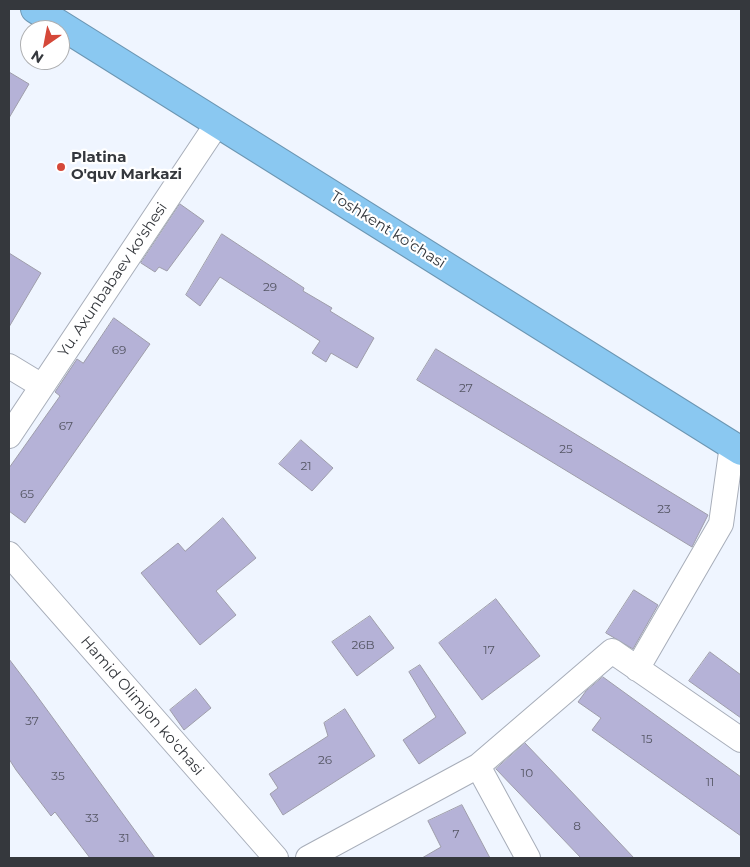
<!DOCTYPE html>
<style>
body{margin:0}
#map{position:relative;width:750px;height:867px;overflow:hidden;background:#eff5ff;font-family:Montserrat,sans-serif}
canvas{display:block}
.frame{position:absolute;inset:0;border:10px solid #35383d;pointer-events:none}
.north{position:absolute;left:20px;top:20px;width:50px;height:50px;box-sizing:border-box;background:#fff;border:1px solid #aeafb1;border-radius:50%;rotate:213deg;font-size:14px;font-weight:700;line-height:20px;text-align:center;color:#35383d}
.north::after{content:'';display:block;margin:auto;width:18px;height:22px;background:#d54839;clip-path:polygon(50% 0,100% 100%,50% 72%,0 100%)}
</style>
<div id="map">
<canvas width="750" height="867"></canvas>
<div class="frame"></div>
<div class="north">N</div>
</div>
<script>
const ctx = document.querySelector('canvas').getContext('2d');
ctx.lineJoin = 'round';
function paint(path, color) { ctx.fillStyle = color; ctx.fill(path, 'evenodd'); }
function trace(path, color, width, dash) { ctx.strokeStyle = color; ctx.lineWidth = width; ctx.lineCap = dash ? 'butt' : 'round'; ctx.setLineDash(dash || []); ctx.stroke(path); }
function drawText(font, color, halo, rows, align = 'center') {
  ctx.font = font + ' Montserrat,sans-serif'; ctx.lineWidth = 4.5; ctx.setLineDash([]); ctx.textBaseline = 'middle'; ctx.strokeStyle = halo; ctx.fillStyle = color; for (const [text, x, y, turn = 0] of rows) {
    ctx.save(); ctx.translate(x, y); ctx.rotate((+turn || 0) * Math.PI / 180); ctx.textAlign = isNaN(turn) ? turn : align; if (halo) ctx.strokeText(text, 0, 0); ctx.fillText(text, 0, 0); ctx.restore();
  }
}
const building = new Path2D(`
 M9,72l20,12 -20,34z
 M180,204l24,17 -37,50 -8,-4 -4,5 -14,-9z
 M222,234l82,54 -1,3 29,17 -2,3 44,27 -17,30 -26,-15 -5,9 -14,-9 8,-12 -100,-64 -20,29 -14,-11z
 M9,253l32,20 -32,54z
 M114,318l36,26 -125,179 -16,-12v-43l51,-72 -5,-4 22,-33 6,4z
 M436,349l272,166 -16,32 -275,-167z
 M301,440l32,28 -21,23 -33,-27z
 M223,518l33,40 -40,33 20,24 -36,30 -59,-72 37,-30 7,8z
 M634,590l24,15 -25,44 -27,-16z
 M496,599l44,57 -58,44 -43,-57z
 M370,616l24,32 -37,28 -25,-34z
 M710,652l31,23v43l-52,-37z
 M9,659l25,33 121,166h-65l-35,-46 -4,4 -35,-46 -7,-11z
 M420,665l46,68 -47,31 -16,-24 33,-23 -27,-45z
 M603,677l138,100v59l-149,-106 9,-12 -23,-16 8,-11z
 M196,689l15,19 -27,22 -14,-20z
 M345,709l30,47 -92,59 -13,-21 8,-6 -9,-14 59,-38 -4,-13z
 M525,743l43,45 66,70h-53l-85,-89z
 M462,805l28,53h-68l19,-11 -13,-26z`);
paint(building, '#b5b2d7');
trace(building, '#9e9daa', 1);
const street = new Path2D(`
 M9,366l33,20
 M9,436l208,-312
 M9,554l267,304
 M637,669l84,-145 11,-79
 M478,766l50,92
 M308,858l170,-92 134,-115 129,89`);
const highway = new Path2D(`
 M35,9l706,442`);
trace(street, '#a7adb9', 26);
trace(highway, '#6c96b2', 30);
trace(street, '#fff', 24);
trace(highway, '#8ac8f1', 28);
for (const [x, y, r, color] of [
 [61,167,5,"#d54839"]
]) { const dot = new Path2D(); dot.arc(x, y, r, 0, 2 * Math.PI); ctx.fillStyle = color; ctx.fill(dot); trace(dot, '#fff', 2); }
drawText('12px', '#555664', null, [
 ["29",270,287],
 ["69",119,350],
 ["27",466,388],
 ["67",66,426],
 ["25",566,449],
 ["21",306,466],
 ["65",27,494],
 ["23",664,509],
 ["26B",363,645],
 ["17",489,650],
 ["37",32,721],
 ["15",647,739],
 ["26",325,760],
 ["10",527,773],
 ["35",58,776],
 ["11",710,782],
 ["33",92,818],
 ["8",577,826],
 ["7",456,834],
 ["31",124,838]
]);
drawText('bold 15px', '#35383d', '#fff', [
 ["Platina",71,158],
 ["O'quv Markazi",71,175]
], 'left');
drawText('15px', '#35383d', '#fff', [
 ["Toshkent ko'chasi",388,230,32],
 ["Yu. Axunbabaev ko'shesi",113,280,-56],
 ["Hamid Olimjon ko'chasi",142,706,49]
]);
</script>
